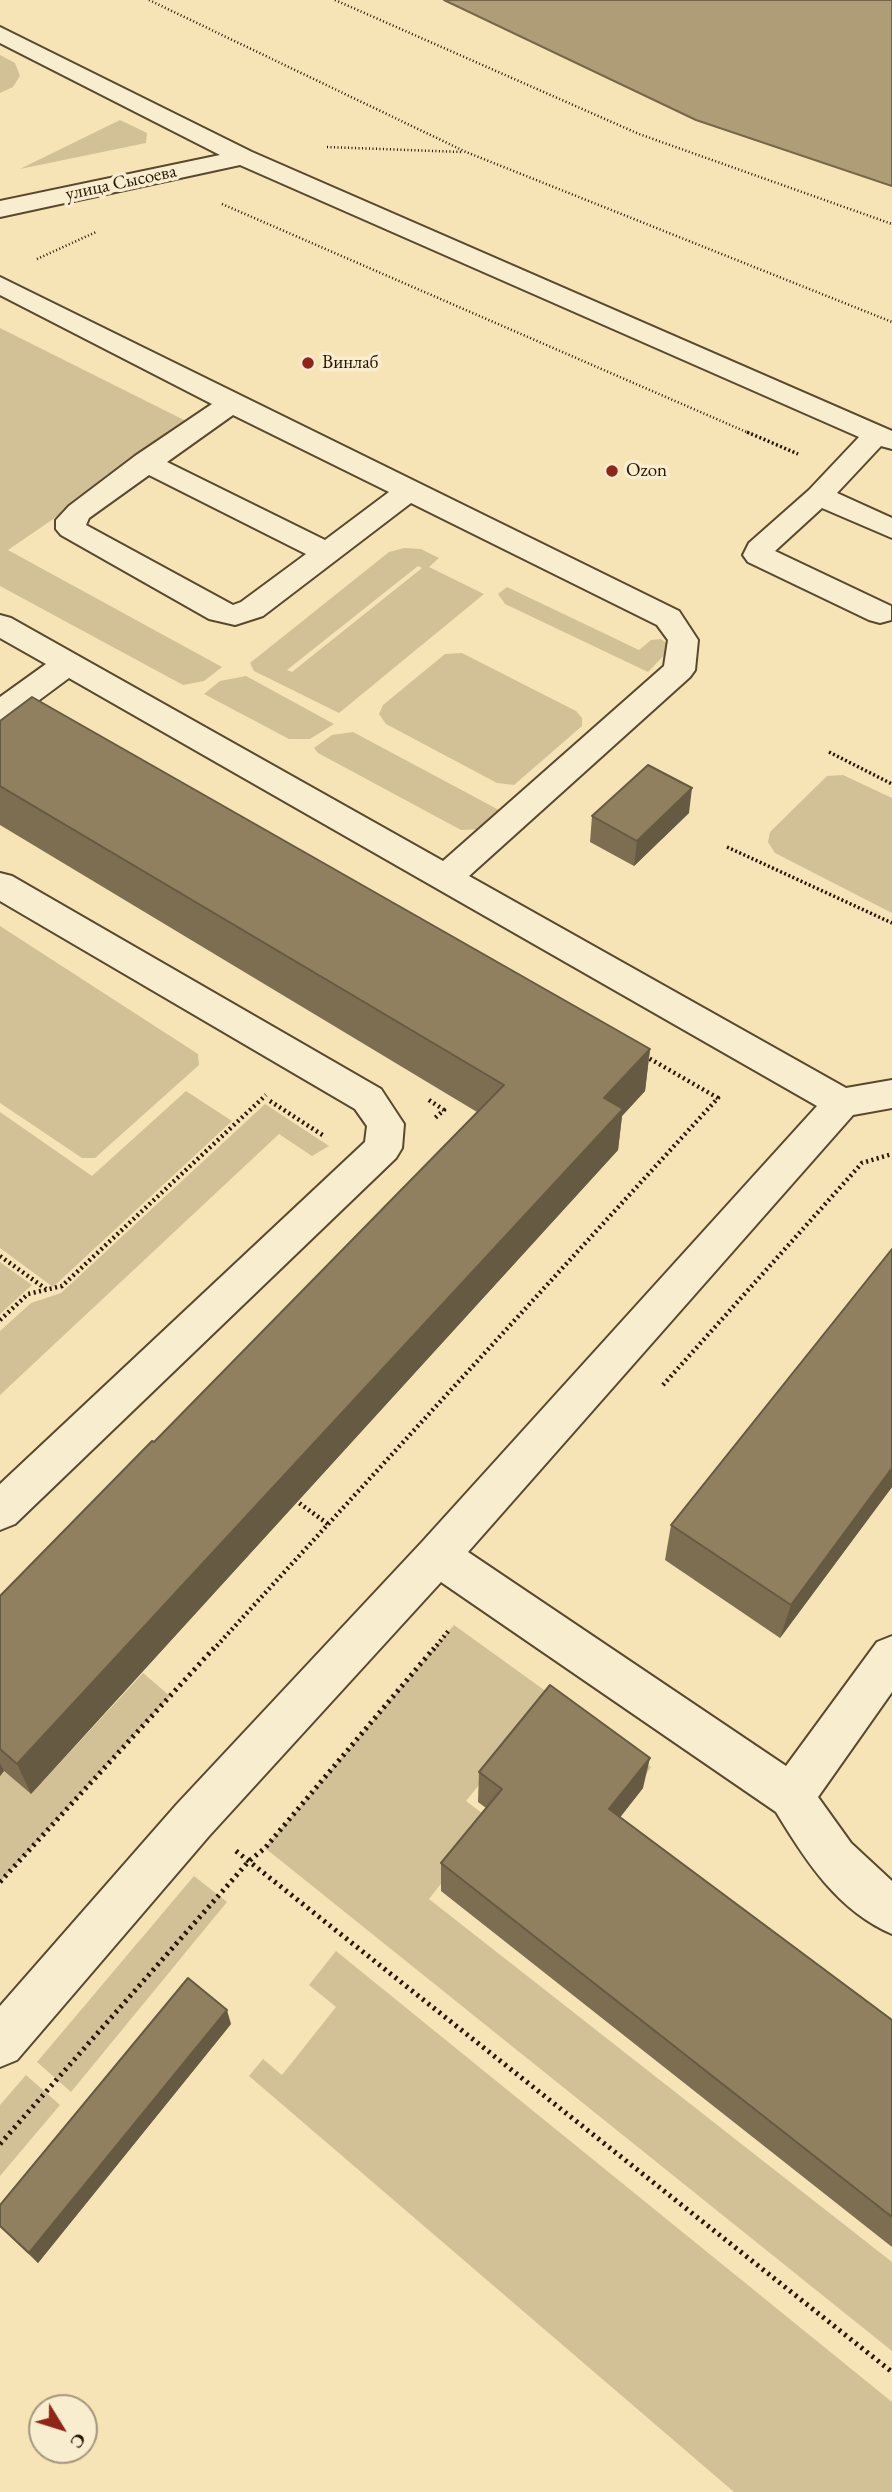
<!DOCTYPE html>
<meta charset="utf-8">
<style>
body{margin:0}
#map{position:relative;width:892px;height:2492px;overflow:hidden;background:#f6e4b6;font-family:"EB Garamond",serif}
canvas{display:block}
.north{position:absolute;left:28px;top:2394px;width:70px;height:70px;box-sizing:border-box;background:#f9edd0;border:2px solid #a4967d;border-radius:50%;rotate:128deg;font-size:19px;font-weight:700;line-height:28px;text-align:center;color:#241400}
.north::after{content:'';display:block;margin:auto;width:24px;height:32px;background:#8f2418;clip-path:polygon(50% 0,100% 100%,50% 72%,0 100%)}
</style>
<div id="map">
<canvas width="892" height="2492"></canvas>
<div class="north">С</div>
</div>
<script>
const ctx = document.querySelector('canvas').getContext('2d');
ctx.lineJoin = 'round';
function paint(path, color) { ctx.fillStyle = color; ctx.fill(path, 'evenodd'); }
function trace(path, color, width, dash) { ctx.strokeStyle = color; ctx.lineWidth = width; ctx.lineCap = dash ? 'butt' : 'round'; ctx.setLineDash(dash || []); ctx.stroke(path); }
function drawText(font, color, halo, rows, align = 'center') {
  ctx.font = font + ' "EB Garamond",serif'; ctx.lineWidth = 7; ctx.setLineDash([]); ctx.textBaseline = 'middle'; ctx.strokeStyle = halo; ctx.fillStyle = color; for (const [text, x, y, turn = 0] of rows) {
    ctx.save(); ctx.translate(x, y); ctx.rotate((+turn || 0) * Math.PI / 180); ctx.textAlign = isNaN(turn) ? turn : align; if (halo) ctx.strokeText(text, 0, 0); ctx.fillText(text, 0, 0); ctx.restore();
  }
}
paint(new Path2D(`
 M0,55l15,8 5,13 -7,11 -13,6z
 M120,120l27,13 -1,10 -126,26z
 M0,328l192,96 -184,126 214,117 -18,14 -21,4 -183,-99z
 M404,548l17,1 18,9 -10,9 55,27 -145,119 -85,-42 -4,-8 139,-111zM418,566l4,2 -130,104 -5,-2z
 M507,587l132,63 12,-10 10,-1 11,8 -24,25 -143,-68 -7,-10z
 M462,653l114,58 6,7v8l-68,59 -17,-2 -111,-59 -7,-10 4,-9 62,-51z
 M246,676l88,48 -24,15h-21l-85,-45 16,-13z
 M353,732l146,78 4,8 -18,11 -24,1 -143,-77 -4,-5 18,-13z
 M843,775l49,23v115l-117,-60 -7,-11 2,-10 57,-56z
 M0,926l198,128 1,11 -104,93h-13l-82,-55z
 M186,1091l46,30 -179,166 -53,-39v-136l92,64z
 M265,1104l64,42 -17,10 -33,-22 -279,261v-64l31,-28 30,-10z
 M0,1262l32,23 -32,29z
 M454,1625l197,142 -9,13 -100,-73 -76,94 25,19 -62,79 463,363v89l-627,-503z
 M143,1673l27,23 -170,186v-106l4,-5 27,23z
 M194,1876l33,26 -156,190 -34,-30z
 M336,1951l556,451v90h-158l-485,-416 14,-17 19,16 54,-68 -27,-22z
 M26,2075l34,30 -60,71v-71z`), '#d2c197');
const water = new Path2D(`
 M444,0h448v186l-196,-66z`);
paint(water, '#af9d78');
trace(water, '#776648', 2);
const minor = new Path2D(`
 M0,27l252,125 640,279v18l-11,-3 -44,47 55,25v20l-70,-30 -47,43 116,55v14l-11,3 -11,-3 -121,-58 -5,-7 6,-12 60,-53 50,-53 -619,-272 -240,52v-16l220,-46 -220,-112z
 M0,277l679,334 19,29 -3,30 -5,7 -221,199 377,212 46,-8v28l-39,7 -385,437 318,214 91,-124 15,-6v56l-74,105 33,46 41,38v53c-54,-23 -87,-74 -116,-122l-335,-230 -232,254 -192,224 -17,7v-61l177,-202 245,-262 395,-436 -748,-428 -58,43 -11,3v-27l46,-33 -46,-26v-23l11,3 432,243 221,-195 4,-26 -11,-15 -246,-122 -148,113 -28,9 -26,-6 -148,-84 -5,-6v-9l13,-14 66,-50 77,-52 -212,-109zM233,415l156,77 -64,48 -158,-78zM149,475l157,79 -65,48 -8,3 -147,-80 3,-7z
 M0,873l12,3 369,213 23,35 -2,24 -6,10 -381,366 -15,6v-46l365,-342 2,-16 -12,-17 -355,-208z`);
trace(minor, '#58482e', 4);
trace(new Path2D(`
 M149,0l317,152 426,170
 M335,0l304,134 253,90
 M327,147l135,5
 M222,204l529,230
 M37,259l59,-27`), '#241400', 2.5, [1, 2.5]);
trace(new Path2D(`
 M747,432l51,22
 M829,752l63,32
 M727,847l165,76`), '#241400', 3.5, [2, 2.5]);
trace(new Path2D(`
 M429,1100l15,10 -9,8
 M270,1101l54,35
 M0,1256l46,33
 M0,1320l28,-26 34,-8 204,-191
 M663,1385l199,-222 30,-9
 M295,1500l33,24
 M213,1650l505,-552 -73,-42
 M433,1650l17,-21`), '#241400', 4.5, [2, 3.5]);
trace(new Path2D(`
 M236,1851l656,521
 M0,1882l214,-234
 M0,2144l249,-283 16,-13 169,-200`), '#241400', 5, [2.5, 4.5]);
paint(minor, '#f9edd0');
paint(new Path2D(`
 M0,721l650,328 -5,42 -23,25 -4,34 -587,644 -27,-23 -4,5v-180l154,-154 323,-330 -477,-287z
 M689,813l-55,53 -44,-24 2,-26z
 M892,1487l-112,151 -115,-78 6,-35z
 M479,1772l164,16 -23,29 272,203v227l-451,-356v-28l45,-55 -8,-6z
 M231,2024l-193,239 -38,-36v-22z`), '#7d6e52');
paint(new Path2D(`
 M692,788l-3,25 -55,53 3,-25z
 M650,1049l-5,42 -23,25 -4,34 -587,644 -14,-30 587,-666z
 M892,1468v19l-112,151 11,-33z
 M650,1758l-7,30 -39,50 5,-29z
 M0,1763l4,8 -4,5z
 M227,2010l4,14 -193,239 -9,-10z`), '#665a42');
const building = new Path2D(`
 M32,697l618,352 -46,49 19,11 -606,655 -17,-15v-153l152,-155 2,1 350,-357 -504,-299v-65z
 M648,765l44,23 -55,53 -45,-25z
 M892,1249v219l-101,137 -120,-80z
 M550,1685l100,73 -41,51 283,211v197l-451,-354 61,-74 -23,-17z
 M188,1978l39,32 -198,243 -29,-27v-21z`);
paint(building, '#91805f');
trace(building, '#665a42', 2);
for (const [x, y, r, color] of [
 [308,363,7,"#8f2418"],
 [612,471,7,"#8f2418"]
]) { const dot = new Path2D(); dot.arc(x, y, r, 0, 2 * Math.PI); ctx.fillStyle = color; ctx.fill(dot); trace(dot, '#f9edd0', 2.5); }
drawText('19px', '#241400', '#f9edd0', [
 ["улица Сысоева",121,183,-12]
]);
drawText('19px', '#241400', '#f9edd0', [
 ["Винлаб",322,363],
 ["Ozon",626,471]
], 'left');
</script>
